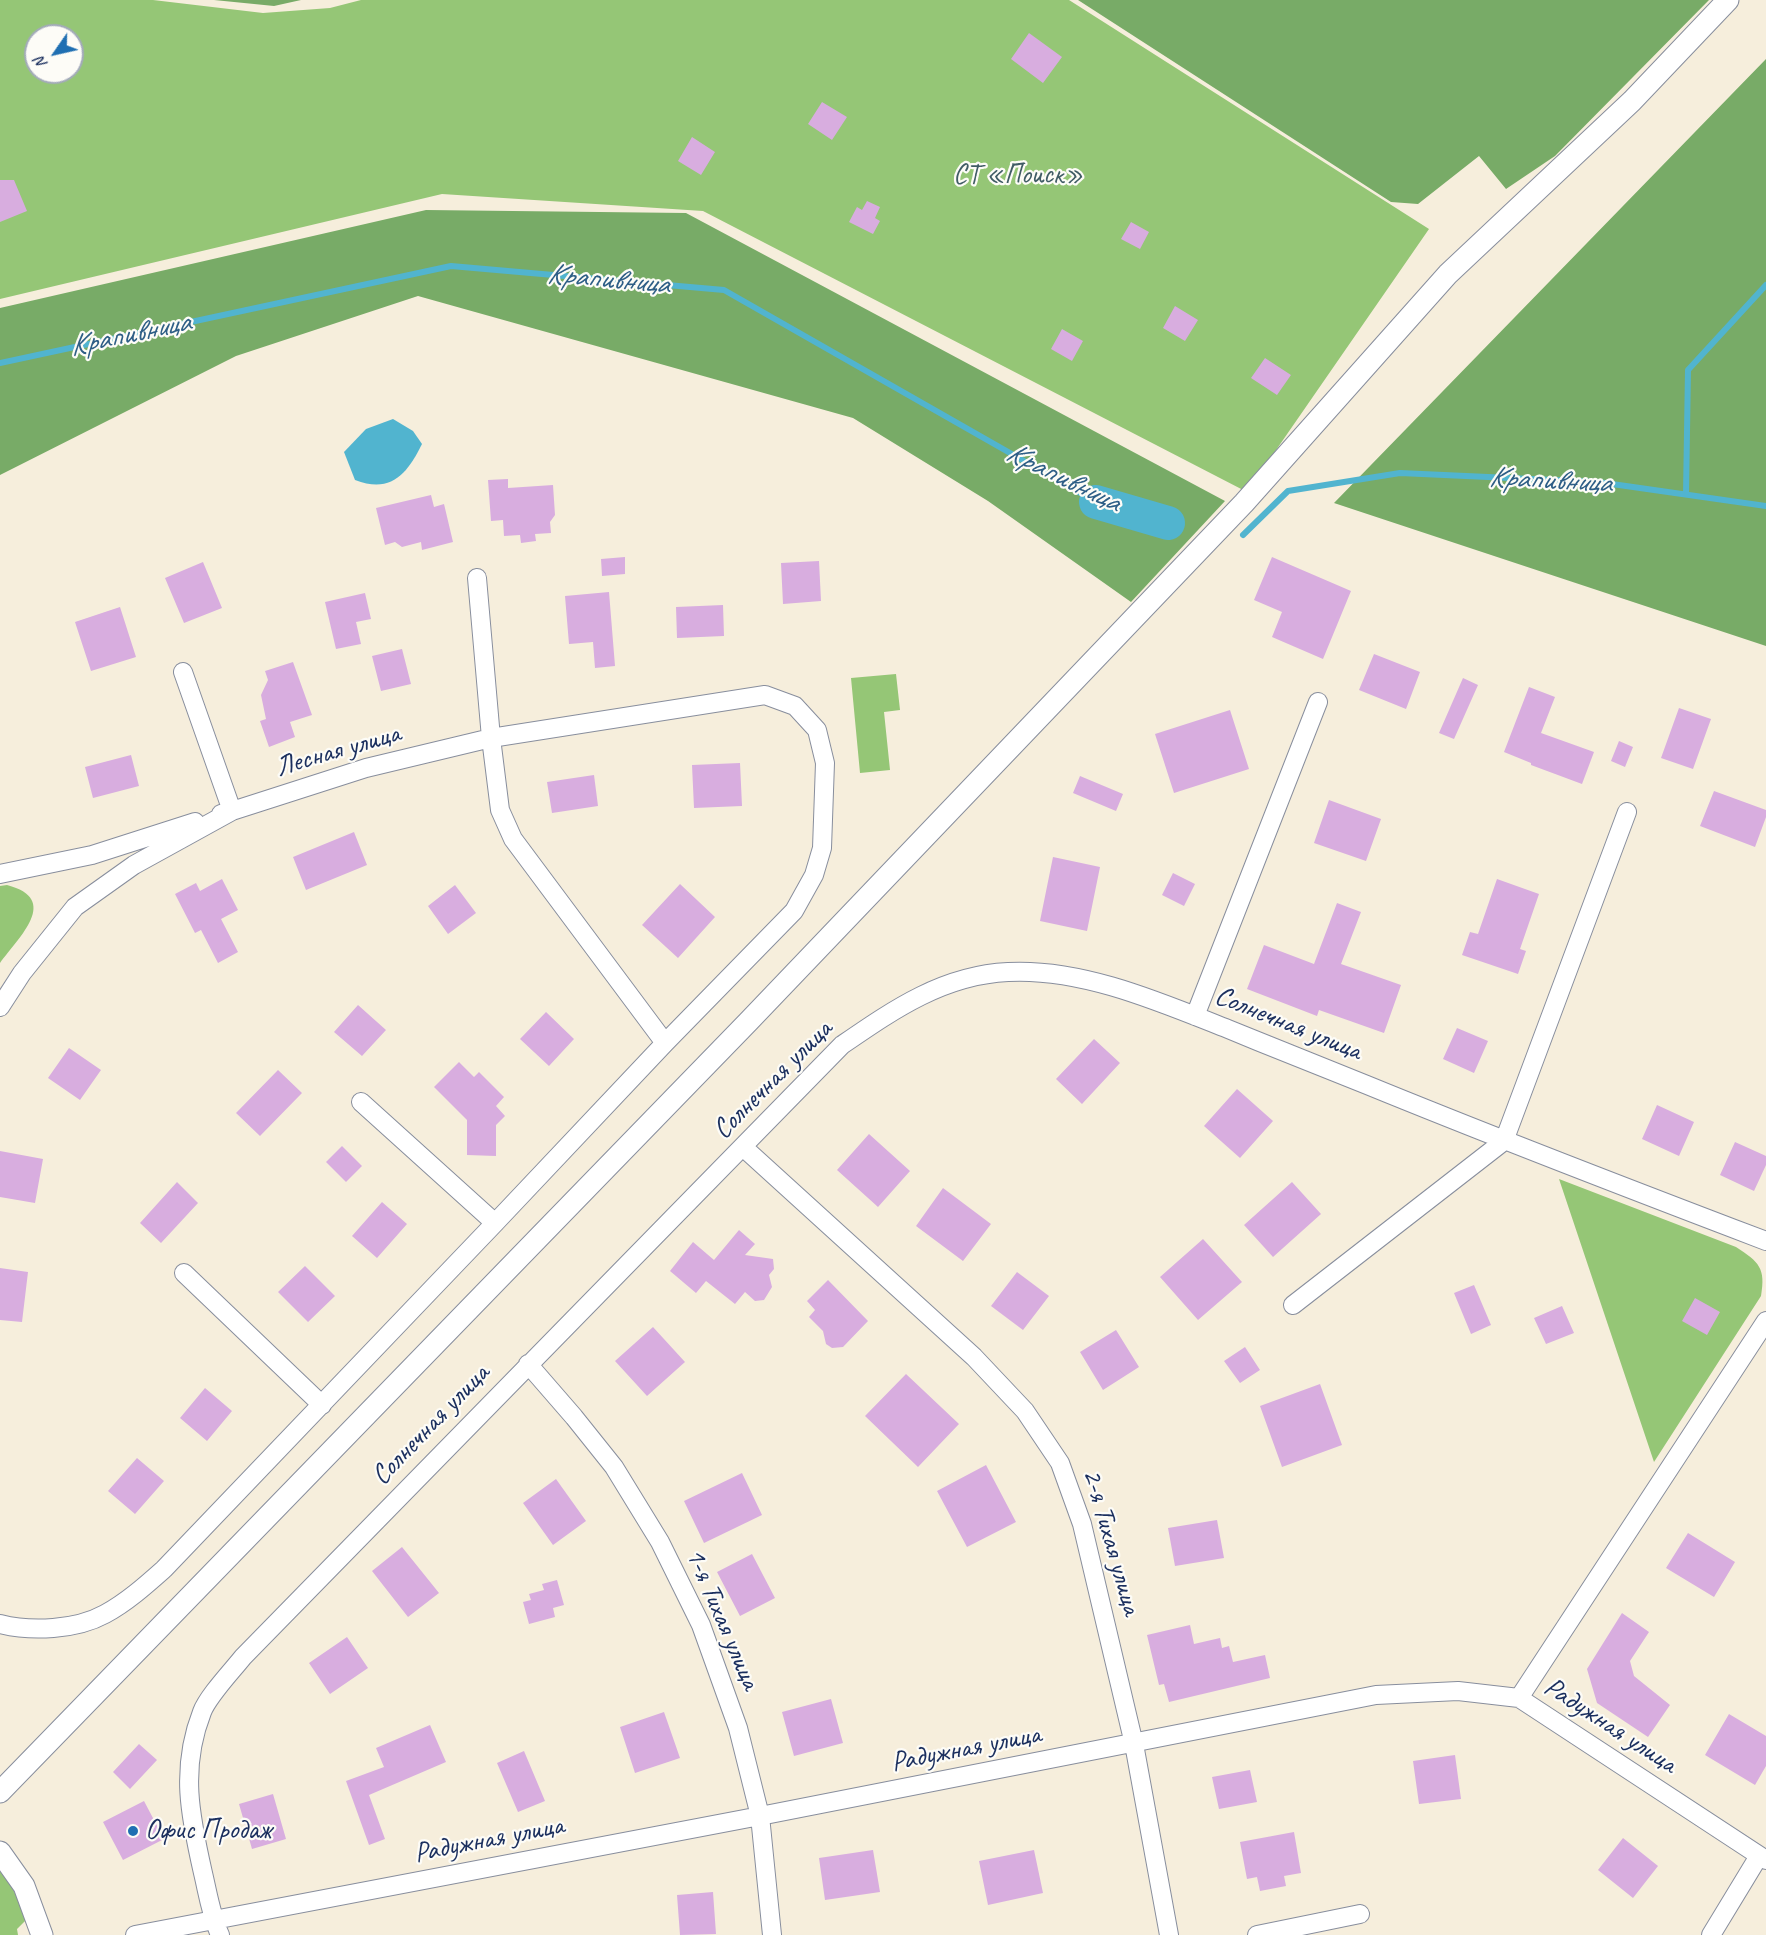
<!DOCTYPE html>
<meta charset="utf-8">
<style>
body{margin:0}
#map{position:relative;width:1766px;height:1935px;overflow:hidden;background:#f6eedc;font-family:Caveat,sans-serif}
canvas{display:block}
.north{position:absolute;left:24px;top:24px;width:60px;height:60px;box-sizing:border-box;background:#fdfcf7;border:2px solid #a3aaba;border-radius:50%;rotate:236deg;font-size:16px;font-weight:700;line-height:24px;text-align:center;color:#1b2f5e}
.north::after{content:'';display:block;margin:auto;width:21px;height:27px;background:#1f6fb2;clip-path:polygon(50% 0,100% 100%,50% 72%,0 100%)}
</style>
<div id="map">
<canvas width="1766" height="1935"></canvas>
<div class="north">N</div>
</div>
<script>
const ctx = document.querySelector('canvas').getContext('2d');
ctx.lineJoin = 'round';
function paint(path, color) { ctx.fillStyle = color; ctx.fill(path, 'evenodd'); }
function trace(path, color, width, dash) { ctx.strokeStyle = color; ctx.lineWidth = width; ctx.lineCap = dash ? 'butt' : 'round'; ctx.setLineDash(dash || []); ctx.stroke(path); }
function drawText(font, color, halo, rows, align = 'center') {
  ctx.font = font + ' Caveat,sans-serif'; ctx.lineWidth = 4.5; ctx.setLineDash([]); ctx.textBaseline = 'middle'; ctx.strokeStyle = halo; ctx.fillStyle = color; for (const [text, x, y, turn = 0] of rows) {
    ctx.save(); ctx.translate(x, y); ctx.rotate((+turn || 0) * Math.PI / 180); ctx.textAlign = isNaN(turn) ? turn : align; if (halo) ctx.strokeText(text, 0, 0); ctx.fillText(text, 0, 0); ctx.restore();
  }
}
paint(new Path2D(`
 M0,0h153l110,13 67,-5 31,-8h708l360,229 -182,263 -544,-281 -261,-17 -442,105zM36,36h36v36h-36z
 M896,674l4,36 -16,2 6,58 -30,3 -9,-95z
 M7,885c54,14 12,52 -7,78v-77z
 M1559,1179l177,68c23,15 30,21 25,49l-107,166z
 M0,1868l7,8 20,43 -10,10 1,6h-18z`), '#95c676');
paint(new Path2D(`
 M214,0h87l-27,6z
 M1078,0h631l-154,156 -49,33 -27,-33 -61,48 -27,-2z
 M1766,59v587l-432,-143z
 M426,210l260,3 539,288 -94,101 -143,-101 -135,-83 -435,-122 -182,60 -236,119v-167z`), '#78ab67');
paint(new Path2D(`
 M393,419l20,12 9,13c-15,30 -31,50 -67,36l-11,-28 22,-23z`), '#51b4cf');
trace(new Path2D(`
 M0,363l451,-97 273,24 372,212
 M1686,494l2,-124 78,-85
 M1243,535l45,-44 112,-18 198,9 168,24`), '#51b4cf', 6);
trace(new Path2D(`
 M1096,502l72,21`), '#51b4cf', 34);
paint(new Path2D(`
 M1029,33l33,24 -19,26 -32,-24z
 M822,102l25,15 -15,23 -24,-16z
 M692,137l23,15 -14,23 -23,-14z
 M0,180h14l13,31 -27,11z
 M867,201l13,6 -5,11 5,3 -7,13 -24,-12 8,-15 5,3z
 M1131,222l18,10 -9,17 -19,-10z
 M1175,306l23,14 -13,21 -22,-13z
 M1062,329l21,12 -11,20 -21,-12z
 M1265,358l26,17 -14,20 -26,-17z
 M508,479v9l45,-3 2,30 -5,7 1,11 -16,1 1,7 -15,2 -1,-8 -16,1 -1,-16 -12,1 -3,-41z
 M431,495l3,12 10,-3 9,38 -31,8 -1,-8 -19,5 -7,-5 -10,3 -9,-37z
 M625,557v17l-23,2 -1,-17z
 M1272,557l79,34 -28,68 -51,-22 10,-25 -28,-12z
 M819,561l2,40 -38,3 -2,-41z
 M203,562l19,46 -38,15 -19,-45z
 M609,592l6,74 -20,2 -2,-26 -24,2 -4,-48z
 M365,593l6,26 -15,3 5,22 -25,5 -11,-47z
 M723,605l1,31 -47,2 -1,-31z
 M120,607l16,50 -45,14 -16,-49z
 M402,649l9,35 -30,7 -9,-35z
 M1374,654l46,18 -14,37 -47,-19z
 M293,662l19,53 -22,7 5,15 -26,10 -9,-26 6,-2 -5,-24 7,-15 -3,-9z
 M1463,678l15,7 -24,54 -15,-6z
 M1529,687l26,10 -14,36 53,19 -12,32 -51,-19v-2l-27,-11z
 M1679,708l32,11 -18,50 -32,-11z
 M1230,710l19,59 -75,24 -19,-59z
 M1619,741l14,6 -8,20 -14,-6z
 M131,755l8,31 -46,12 -8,-31z
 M740,763l2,43 -48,2 -2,-43z
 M594,775l4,31 -46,7 -5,-31z
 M1080,776l43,18 -7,17 -43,-18z
 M1714,791l52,19v7l-11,30 -55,-21z
 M1329,800l52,19 -15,42 -52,-18z
 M354,832l13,33 -61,25 -13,-33z
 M1053,857l47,10 -13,64 -47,-10z
 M1173,873l22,11 -11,22 -22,-11z
 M222,879l16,31 -17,9 17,33 -20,11 -17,-33 -6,3 -20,-39 21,-11 4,8z
 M1497,879l42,15 -19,55 6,2 -8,23 -56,-19 8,-23 8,2z
 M680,884l35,33 -37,41 -36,-33z
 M455,885l21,28 -28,21 -20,-28z
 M1337,903l24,9 -20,52 60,21 -17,48 -65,-23 -2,6 -70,-27 17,-44 50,19z
 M358,1005l28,25 -24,26 -28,-24z
 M546,1012l28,27 -25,27 -29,-27z
 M1457,1028l31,13 -14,32 -31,-14z
 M1094,1039l26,24 -38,41 -26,-25z
 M69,1048l32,22 -21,30 -32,-22z
 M459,1062l15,15 5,-5 25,25 -8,9 9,10 -9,9v31l-29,-1v-35l-33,-33z
 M278,1070l24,23 -42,43 -24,-23z
 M1237,1089l36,32 -33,37 -36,-32z
 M1657,1105l37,17 -15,34 -37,-17z
 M869,1134l41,37 -32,36 -41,-37z
 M1735,1142l31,14v9l-12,26 -34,-16z
 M342,1146l20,20 -16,16 -20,-20z
 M0,1151l43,8 -8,44 -35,-6z
 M177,1182l21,21 -37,40 -21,-20z
 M1292,1182l29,32 -48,43 -29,-32z
 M943,1188l48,36 -28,37 -47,-35z
 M382,1202l25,22 -30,34 -25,-22z
 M739,1230l16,14 -10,11 28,4 1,10 -5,6 3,12 -8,13 -9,1 -10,-9 -10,12 -29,-23 -10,12 -26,-22 23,-29 21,18z
 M1203,1239l39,43 -44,38 -38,-43z
 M305,1266l30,30 -27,26 -30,-30z
 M0,1268l28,4 -6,50 -22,-2z
 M1017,1272l32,24 -26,34 -32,-24z
 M828,1280l40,41 -25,26 -11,1 -6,-4 -3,-13 -14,-14 6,-7 -8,-9z
 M1474,1285l17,40 -20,9 -17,-41z
 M1695,1298l25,14 -13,23 -25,-14z
 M1562,1306l12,27 -28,11 -12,-26z
 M653,1327l32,35 -38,34 -32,-35z
 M1116,1330l23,37 -36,23 -23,-38z
 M1245,1347l15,23 -20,13 -16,-22z
 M906,1374l53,50 -41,43 -53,-51z
 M1320,1384l22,61 -60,22 -22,-61z
 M205,1388l27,23 -25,30 -27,-23z
 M137,1458l27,23 -29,33 -27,-23z
 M986,1465l30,57 -49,25 -30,-56z
 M742,1473l20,42 -58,28 -20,-42z
 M556,1479l30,42 -33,24 -30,-42z
 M1217,1520l7,38 -49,8 -7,-38z
 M1688,1533l47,29 -21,35 -48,-29z
 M402,1547l37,46 -31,24 -36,-46z
 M752,1554l23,44 -35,18 -23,-44z
 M557,1580l7,25 -11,3 2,9 -26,7 -6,-22 8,-2 -2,-6 15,-4 -2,-6z
 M1622,1613l27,19 -19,29 4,15 36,29 -22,32 -51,-34 -10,-34z
 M1190,1625l4,19 26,-6 2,10 7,-2 4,16 32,-7 5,23 -101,24 -5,-18 -5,1 -12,-50z
 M347,1637l21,31 -38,26 -21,-31z
 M831,1699l12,44 -49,13 -12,-44z
 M664,1712l16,46 -45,15 -15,-46z
 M1729,1714l37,22v30l-11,19 -50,-30z
 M430,1725l16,37 -77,33 16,44 -16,6 -23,-64 38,-14 -8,-19z
 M139,1744l18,16 -27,29 -17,-17z
 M524,1751l21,50 -27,11 -21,-49z
 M1455,1755l6,44 -42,5 -6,-43z
 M1250,1770l7,32 -38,7 -7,-32z
 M273,1794l13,45 -34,10 -13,-45z
 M144,1801l20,38 -41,21 -20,-38z
 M1294,1832l7,41 -17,3 2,10 -26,5 -3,-14 -10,2 -7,-37z
 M1623,1838l35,28 -25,32 -35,-28z
 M873,1850l7,42 -55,8 -6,-42z
 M1034,1850l9,43 -55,12 -9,-44z
 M713,1892l3,42 -36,1 -3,-40z`), '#d8addf');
const minor = new Path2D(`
 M477,578l14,160 9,72 13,29 152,204
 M183,672l49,139 -11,3
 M0,874l92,-19 103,-33
 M0,1007l22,-34 53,-66 59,-42 98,-54 134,-43 125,-30 274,-43 30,11 22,24 8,33 -3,85 -8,27 -20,36 -129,132 -170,180 -331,346c-18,16 -37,33 -59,45 -29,16 -74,18 -105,10
 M1195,1016l123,-314
 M361,1102l134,121
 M743,1147l231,210 51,54 35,52 22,61 52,220 35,191
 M184,1273l138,132
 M1293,1305l211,-164 123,-329
 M528,1364l46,53 40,50 46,75 41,83 37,103 22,88 12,119
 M1519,1698l247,-377
 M135,1935l625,-119 616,-121 82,-4 61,7 247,162
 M220,1935c-9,-20 -12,-41 -17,-62 -13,-57 -23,-105 -1,-161 6,-16 30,-41 41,-55l599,-612c51,-35 101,-70 166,-73 74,-4 152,30 220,57 46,19 92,37 139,56 132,54 265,105 399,156
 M1257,1935l103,-21
 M1711,1935l48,-79`);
const tertiary = new Path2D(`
 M0,1792l748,-770 496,-519 204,-229 184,-173 96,-101
 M0,1852l24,34 18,49`);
trace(minor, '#888e9d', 20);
trace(tertiary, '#888e9d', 23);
trace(minor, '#fff', 18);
trace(tertiary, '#fff', 21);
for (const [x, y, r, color] of [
 [133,1831,6,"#1f6fb2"]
]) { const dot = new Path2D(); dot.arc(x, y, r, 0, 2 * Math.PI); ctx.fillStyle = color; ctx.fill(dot); trace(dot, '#fdfcf7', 2); }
drawText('28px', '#405c65', '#fdfcf7', [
 ["СТ «Поиск»",1018,176]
]);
drawText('28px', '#1b2f5e', '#fdfcf7', [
 ["Лесная улица",338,751,-16],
 ["Солнечная улица",1288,1024,22],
 ["Солнечная улица",773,1080,-45],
 ["Солнечная улица",431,1425,-46],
 ["2-я Тихая улица",1111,1542,74],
 ["1-я Тихая улица",722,1619,67],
 ["Радужная улица",1610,1726,33],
 ["Радужная улица",966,1749,-11],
 ["Радужная улица",489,1840,-11]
]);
drawText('28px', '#1b2f5e', '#fdfcf7', [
 ["Офис Продаж",145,1831]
], 'left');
drawText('italic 30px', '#2e5e86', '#fdfcf7', [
 ["Крапивница",608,280,5],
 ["Крапивница",130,335,-12],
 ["Крапивница",1063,478,26],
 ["Крапивница",1550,481,3]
]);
</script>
